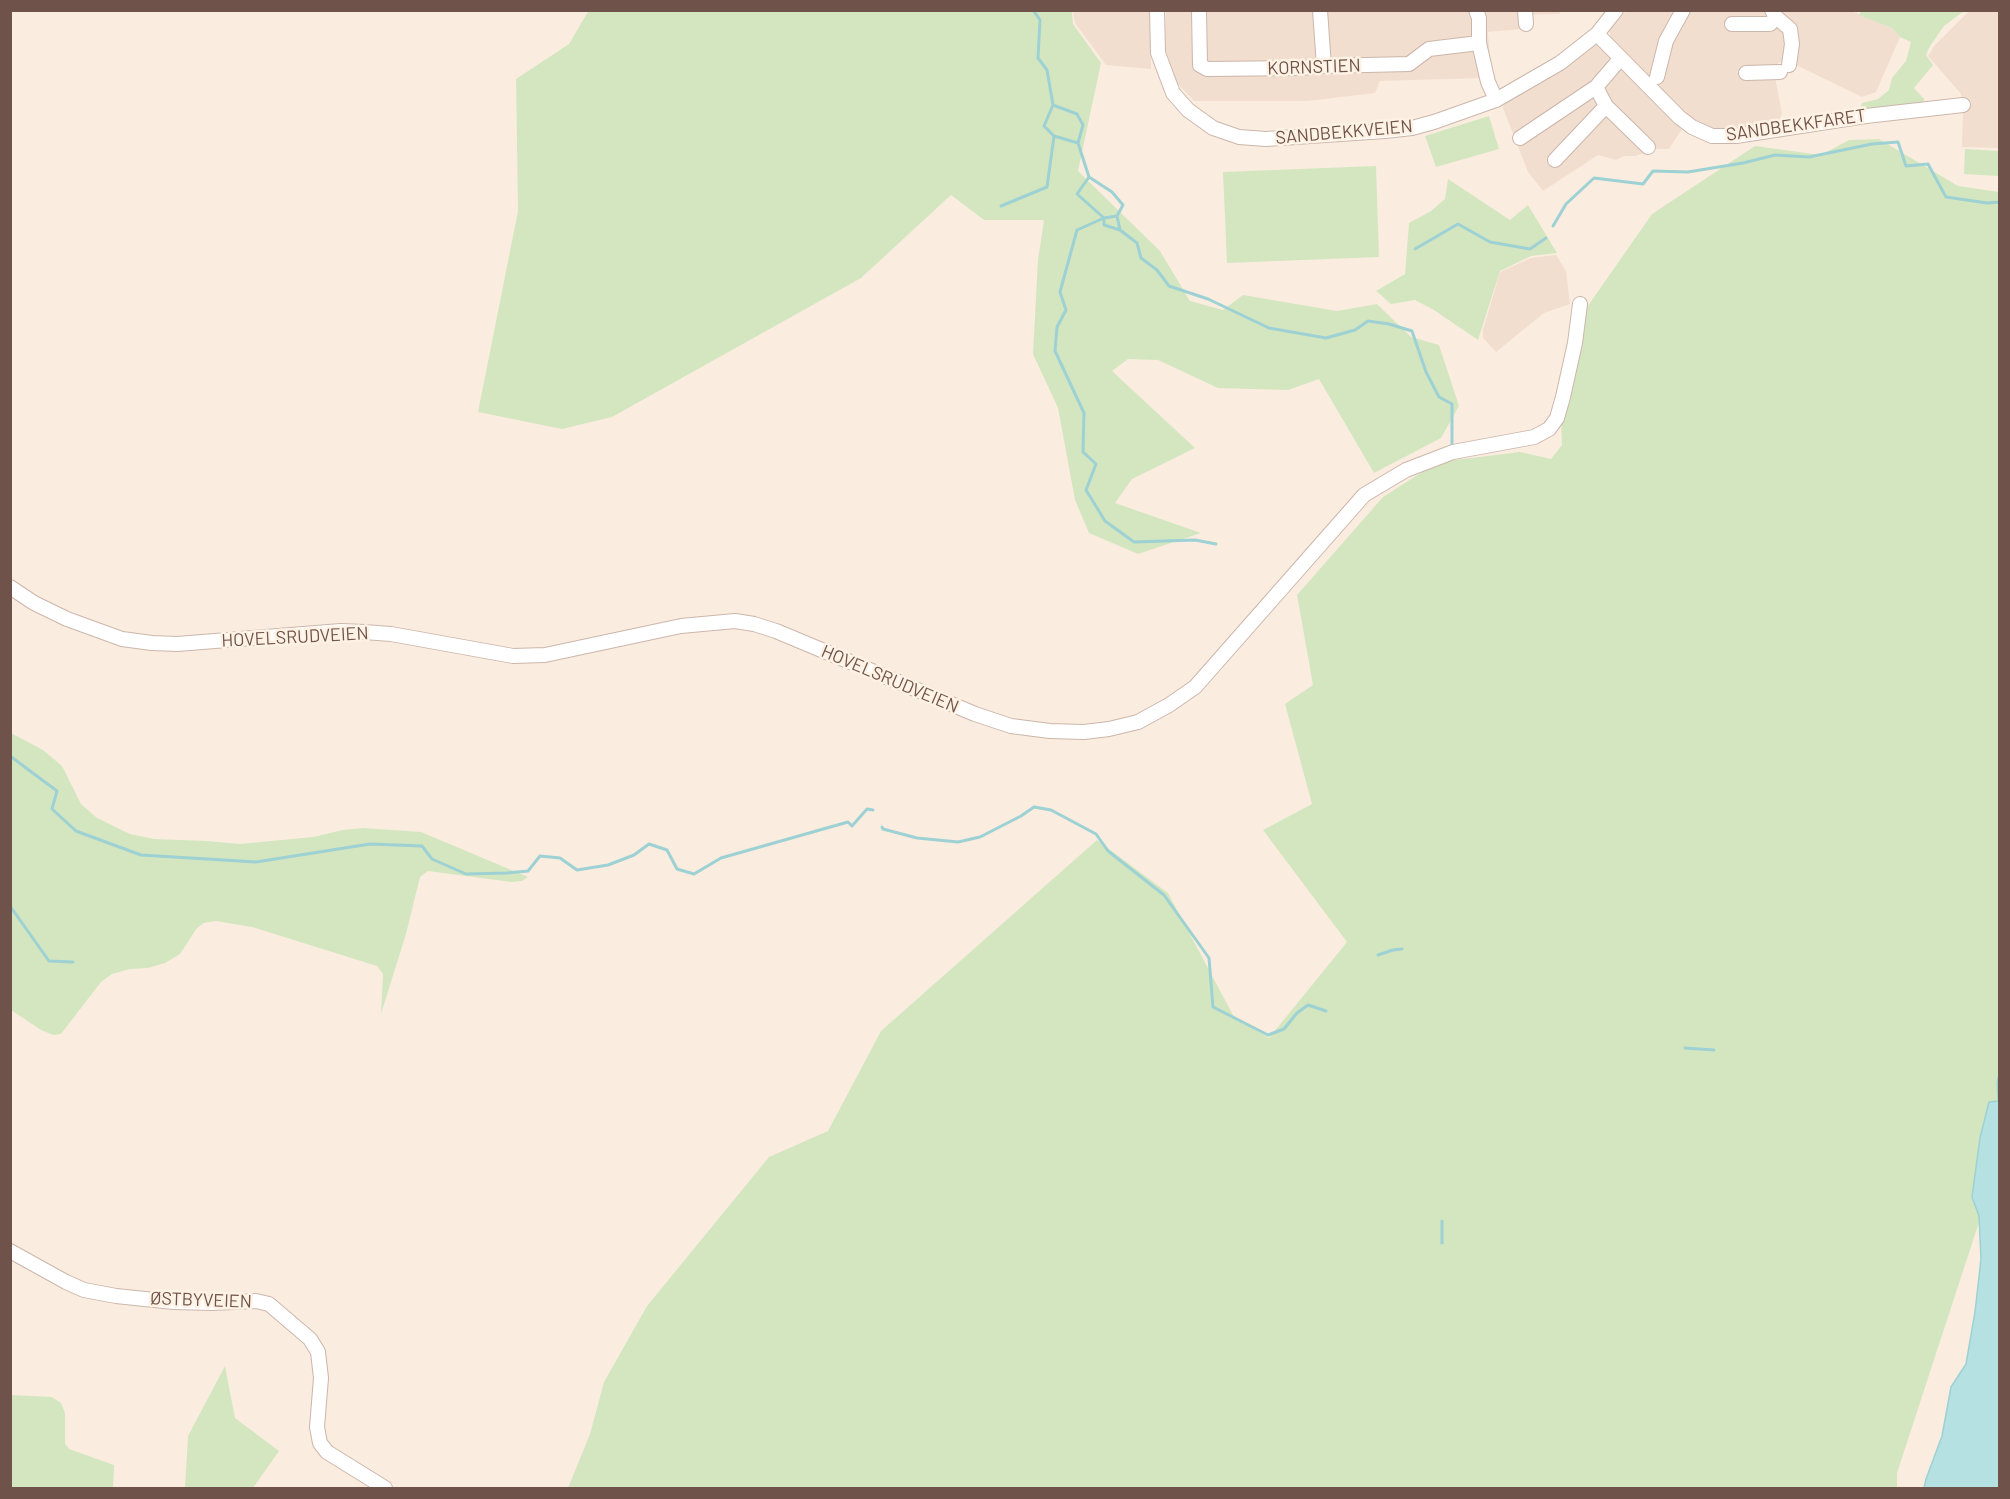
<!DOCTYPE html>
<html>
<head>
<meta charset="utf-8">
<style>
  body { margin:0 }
  #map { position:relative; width:2010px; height:1499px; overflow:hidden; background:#faede0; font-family:Barlow,sans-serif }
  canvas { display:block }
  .frame { position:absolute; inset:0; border:12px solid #6f5249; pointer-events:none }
</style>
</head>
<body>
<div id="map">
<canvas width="2010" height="1499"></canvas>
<div class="frame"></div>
</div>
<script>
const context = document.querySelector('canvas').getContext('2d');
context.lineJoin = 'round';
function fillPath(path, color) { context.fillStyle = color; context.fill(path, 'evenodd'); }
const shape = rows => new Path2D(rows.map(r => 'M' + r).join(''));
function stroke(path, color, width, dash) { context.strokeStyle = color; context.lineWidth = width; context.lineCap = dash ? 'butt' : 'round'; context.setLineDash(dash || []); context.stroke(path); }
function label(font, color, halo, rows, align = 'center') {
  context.font = font + ' Barlow,sans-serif'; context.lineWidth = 5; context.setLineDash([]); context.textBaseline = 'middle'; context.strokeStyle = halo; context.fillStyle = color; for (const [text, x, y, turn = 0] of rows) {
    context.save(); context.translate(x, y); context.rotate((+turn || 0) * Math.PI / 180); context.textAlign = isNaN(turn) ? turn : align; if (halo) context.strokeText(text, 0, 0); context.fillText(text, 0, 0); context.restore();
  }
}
const residential = shape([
  [1849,10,1892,28,1900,37,1876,92,1862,97,1796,65,1783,61,1773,66,1782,114,1778,123,1746,129,1713,129,1699,124,1679,110,1611,40,1609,30,1626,11],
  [1998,10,1999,148,1962,147,1963,109,1961,94,1928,56,1935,45,1969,11],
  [1073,11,1150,11,1151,69,1106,65,1075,23],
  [1166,11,1562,11,1559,14,1524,15,1522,29,1488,32,1491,76,1483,78,1380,81,1375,93,1308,101,1194,101,1176,82,1165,47],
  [1593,45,1600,45,1682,129,1669,149,1653,149,1636,156,1624,156,1616,160,1598,155,1543,191,1528,172,1503,108,1504,104,1563,69],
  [1556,255,1566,271,1570,304,1544,313,1496,352,1483,338,1483,330,1500,272,1531,258]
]);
const green = shape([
  [589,10,1072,11,1073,24,1101,63,1078,171,1160,251,1190,301,1223,310,1243,295,1337,311,1377,304,1411,337,1439,345,1459,406,1441,438,1374,473,1319,379,1288,390,1218,388,1158,360,1128,359,1112,371,1195,448,1132,479,1115,503,1201,533,1138,554,1089,533,1075,500,1058,408,1033,354,1038,260,1044,220,984,220,951,195,861,278,612,417,562,429,478,412,518,211,516,79,569,44],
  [1862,10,1964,11,1944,26,1930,46,1926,55,1933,65,1914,88,1924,99,1923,104,1864,112,1860,109,1862,103,1878,99,1889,90,1892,78,1906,61,1911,42,1900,37,1892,28,1859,15],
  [1489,116,1499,149,1436,167,1425,136],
  [1879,139,1958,186,1999,192,1999,1161,1897,1473,1897,1488,568,1488,590,1434,604,1382,647,1306,769,1157,828,1131,881,1031,1097,840,1168,893,1233,1015,1269,1038,1347,942,1263,830,1312,804,1285,704,1313,685,1297,595,1383,497,1438,462,1520,452,1551,459,1562,445,1561,420,1585,310,1652,214,1755,146,1821,155,1849,140],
  [1965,149,1999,151,1999,176,1964,174],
  [1376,166,1379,257,1227,263,1223,172],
  [1448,179,1510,220,1528,205,1557,253,1531,256,1500,271,1478,340,1434,310,1415,300,1391,304,1376,291,1405,274,1409,223,1431,211,1445,199],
  [11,733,43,750,62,766,81,804,97,818,130,834,154,839,207,841,240,844,313,837,343,830,363,828,421,832,528,877,522,881,511,882,428,871,420,877,406,934,381,1014,383,974,377,966,252,927,216,921,204,923,197,928,180,954,165,963,148,968,130,969,112,974,101,982,61,1034,53,1035,41,1030,11,1010],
  [225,1366,235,1418,279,1451,253,1488,185,1488,188,1436],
  [11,1395,52,1397,61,1403,65,1413,65,1443,69,1449,114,1465,113,1488,11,1488]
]);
const water = shape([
  [1999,1101,1999,1488,1924,1488,1926,1479,1942,1436,1951,1387,1966,1364,1975,1312,1981,1259,1979,1216,1972,1197,1980,1138,1989,1102,1999,1101]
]);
const stream = shape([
  [1033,10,1040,20,1038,58,1047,70,1053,105,1044,126,1054,136,1078,143,1089,177,1077,194,1104,218,1104,225,1120,230,1137,243,1141,258,1157,270,1169,286,1208,299,1269,328,1326,338,1355,330,1368,321,1389,324,1412,331,1426,372,1439,397,1452,404,1452,445],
  [1053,105,1077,114,1083,125,1078,143],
  [1089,177,1112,192,1123,205,1117,216,1120,230],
  [1001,206,1047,187,1054,136],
  [1117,216,1104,218,1077,230,1060,292,1066,310,1057,327,1055,351,1084,413,1083,452,1096,464,1086,490,1105,521,1134,542,1195,540,1216,544],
  [1553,226,1566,204,1594,178,1643,184,1653,171,1688,172,1743,163,1775,155,1809,157,1872,144,1898,142,1906,166,1928,164,1946,197,1987,203,2000,202],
  [1415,249,1458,224,1490,242,1530,249,1546,238],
  [10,756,57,791,52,809,76,831,141,855,256,862,370,844,422,846,432,859,466,874,507,873,528,871,540,856,560,858,577,870,608,865,634,855,649,844,667,850,677,869,694,874,721,858,848,822,852,826,867,809,873,810],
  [882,827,883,829,917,838,958,842,980,837,1021,816,1034,807,1051,810,1096,834,1108,851,1164,895,1209,958,1213,1007,1268,1035,1284,1029,1297,1013,1308,1005,1326,1011],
  [10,906,49,961,73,962],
  [1378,955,1393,950,1402,949],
  [1685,1048,1714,1050],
  [1999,1101,1998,1082,2000,1073],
  [1442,1243,1442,1221]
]);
const minor = shape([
  [1157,10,1158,53,1173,93,1188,110,1213,128,1239,137,1266,139,1385,131,1412,128,1434,122,1496,100,1560,63,1597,34,1616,10],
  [1199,10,1200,65,1207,69,1300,68,1324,66,1409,64,1429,49,1479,43],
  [1320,10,1324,66],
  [1476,10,1479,18,1479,43,1488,82,1496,100],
  [1525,10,1526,24],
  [1772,10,1776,17,1790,29,1792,44,1789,65],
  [1732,24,1770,24,1776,17],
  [1597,34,1679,117,1692,127,1712,136,1736,136,1866,116,1963,105],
  [1621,58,1596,87,1606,106,1648,147],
  [1746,73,1780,72],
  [1657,77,1666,41,1683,10],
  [1520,138,1596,87],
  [1555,160,1606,106],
  [10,587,34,603,67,619,122,639,152,643,177,644,341,631,364,632,391,634,513,656,545,655,681,626,735,621,754,624,776,631,975,714,1011,726,1050,731,1084,732,1109,729,1138,722,1169,705,1195,687,1364,495,1406,470,1453,452,1534,437,1549,429,1557,418,1563,397,1575,343,1580,304],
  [10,1251,66,1282,84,1290,116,1296,174,1302,212,1303,256,1301,269,1304,310,1339,318,1352,321,1378,317,1427,320,1443,327,1452,385,1488]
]);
const streetNames = [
  ["KORNSTIEN",1314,67,-2],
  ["SANDBEKKFARET",1796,125,-8],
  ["SANDBEKKVEIEN",1344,132,-5],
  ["HOVELSRUDVEIEN",295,637,-3],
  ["HOVELSRUDVEIEN",890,679,23],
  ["ØSTBYVEIEN",201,1300,2]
];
fillPath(residential, '#f1decf');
fillPath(green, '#d4e6c0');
fillPath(water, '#b6e1e2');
stroke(water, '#9dd1d3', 1.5);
stroke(stream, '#9dd1d3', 3);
stroke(minor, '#ccb6ab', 16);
stroke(minor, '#fff', 14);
label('18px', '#6f5249', '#fef2e5', streetNames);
</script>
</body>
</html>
